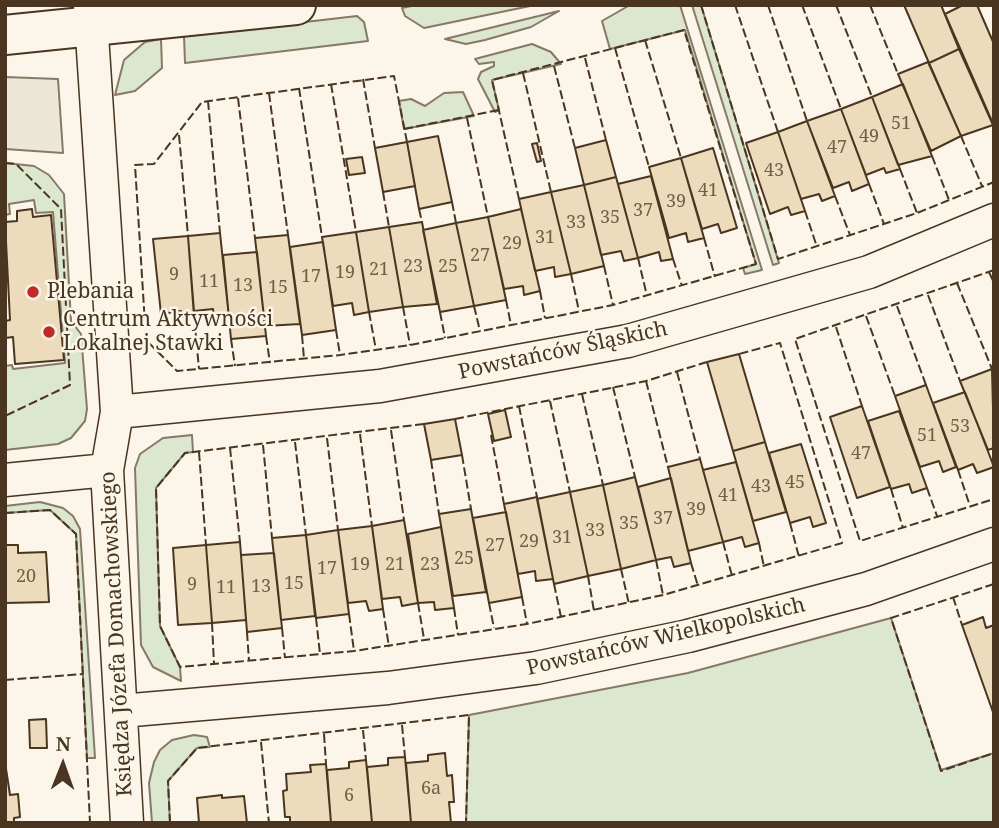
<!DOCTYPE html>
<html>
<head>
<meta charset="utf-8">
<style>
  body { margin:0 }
  #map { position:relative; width:999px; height:828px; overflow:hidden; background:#fbf6e9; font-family:"Noto Serif",serif }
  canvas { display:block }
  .frame { position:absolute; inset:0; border:7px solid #4a3520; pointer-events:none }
  .north { position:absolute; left:28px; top:730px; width:70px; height:70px; -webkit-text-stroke:5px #fbf6e9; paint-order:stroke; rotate:1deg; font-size:19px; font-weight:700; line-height:28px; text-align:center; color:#4a3520 }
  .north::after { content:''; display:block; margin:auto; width:24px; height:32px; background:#4a3520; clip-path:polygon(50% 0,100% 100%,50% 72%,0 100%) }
</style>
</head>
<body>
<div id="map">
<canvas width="999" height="828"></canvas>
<div class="frame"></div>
<div class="north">N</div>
</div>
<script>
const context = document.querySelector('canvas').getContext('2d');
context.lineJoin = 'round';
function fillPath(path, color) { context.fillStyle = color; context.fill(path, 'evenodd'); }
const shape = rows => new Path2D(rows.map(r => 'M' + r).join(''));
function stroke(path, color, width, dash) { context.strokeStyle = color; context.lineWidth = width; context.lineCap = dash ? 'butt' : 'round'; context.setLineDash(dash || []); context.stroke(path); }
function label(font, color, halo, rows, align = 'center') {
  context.font = font + ' "Noto Serif",serif'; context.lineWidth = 5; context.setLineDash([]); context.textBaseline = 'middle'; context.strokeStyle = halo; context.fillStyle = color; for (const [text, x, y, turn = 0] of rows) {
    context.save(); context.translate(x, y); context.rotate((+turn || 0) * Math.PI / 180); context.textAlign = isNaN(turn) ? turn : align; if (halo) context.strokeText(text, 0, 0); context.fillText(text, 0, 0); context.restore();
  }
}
const green = shape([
  [416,5,535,5,424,28,405,16,402,8,416,5],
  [630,5,680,5,762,270,745,274,743,268,756,264,685,30,610,49,602,21,630,5],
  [692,5,701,5,779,263,773,265,692,5],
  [559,11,531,27,485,40,466,44,445,39,559,11],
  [357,16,364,22,368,41,185,63,184,36,357,16],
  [161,39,162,68,135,91,115,95,124,60,145,42,161,39],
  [532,44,551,52,561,64,492,80,499,110,495,112,478,79,481,72,494,66,494,62,479,64,475,59,532,44],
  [463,92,474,116,404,129,399,101,411,99,425,106,444,93,463,92],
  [5,163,34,166,49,175,64,194,71,321,81,334,87,409,85,421,71,438,58,444,5,450,5,366,12,365,13,369,65,363,53,212,36,213,34,200,9,204,10,214,5,215,5,163],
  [192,435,193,452,185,453,156,488,160,626,180,667,181,681,153,667,141,645,135,468,140,454,163,438,192,435],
  [40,502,63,508,73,516,80,529,95,758,87,758,76,534,50,510,5,513,5,506,40,502],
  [891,618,941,770,994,753,994,823,466,823,469,715,688,673,891,618],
  [194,735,207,737,210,747,197,748,168,781,170,823,152,823,149,783,154,762,160,750,172,740,194,735]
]);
const parking = shape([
  [5,77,58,79,63,153,5,149,5,77]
]);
const building = shape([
  [904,5,941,5,959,49,929,63,904,5],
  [963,5,977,5,994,44,994,126,945,14,963,5],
  [959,49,993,125,961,136,929,63,959,49],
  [928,62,961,136,931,151,898,74,928,62],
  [903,84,932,156,898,165,872,97,903,84],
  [872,97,900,169,886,173,884,168,866,175,841,109,872,97],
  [841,109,869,184,852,191,849,182,833,188,807,121,841,109],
  [807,121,835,196,822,201,819,194,801,199,778,132,807,121],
  [778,132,805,211,791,215,788,207,770,214,746,143,778,132],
  [438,136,452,202,419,209,407,142,438,136],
  [606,140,616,177,584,185,575,148,606,140],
  [407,142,415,186,383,192,375,148,407,142],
  [537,143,541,161,537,162,532,144,537,143],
  [713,148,737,228,721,233,718,224,702,229,681,158,713,148],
  [362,157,365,173,349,175,346,159,362,157],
  [681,158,704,238,688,242,686,233,669,238,649,167,681,158],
  [651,176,673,259,661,261,659,252,638,258,618,184,651,176],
  [616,177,638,258,624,261,621,251,601,255,584,185,616,177],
  [584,185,604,266,571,274,551,192,584,185],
  [551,192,571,274,555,277,554,267,535,271,519,199,551,192],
  [32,209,33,217,51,215,64,360,15,364,13,337,5,338,5,321,10,320,5,222,17,221,17,211,32,209],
  [521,209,540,291,524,295,523,286,504,289,488,217,521,209],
  [488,217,506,300,474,306,456,223,488,217],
  [422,222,437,304,403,307,389,227,422,222],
  [456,223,474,306,440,312,423,230,456,223],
  [389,227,403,307,369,312,356,232,389,227],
  [356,232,369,312,354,315,352,303,333,306,322,237,356,232],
  [220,233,229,318,214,319,213,309,194,311,188,236,220,233],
  [288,235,300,324,265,326,255,238,288,235],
  [188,236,194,316,182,317,181,311,161,314,153,239,188,236],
  [323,242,336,330,302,335,290,247,323,242],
  [257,252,266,336,231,339,223,255,257,252],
  [739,354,765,442,733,451,707,362,739,354],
  [992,369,994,448,988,450,960,381,992,369],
  [926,385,956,467,943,472,939,461,920,467,895,396,926,385],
  [965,392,994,467,977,473,973,464,958,470,933,403,965,392],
  [862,406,890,487,857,498,830,417,862,406],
  [505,410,511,437,494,441,488,414,505,410],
  [899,411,927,488,912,493,909,484,891,489,868,421,899,411],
  [455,419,462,455,431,460,424,424,455,419],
  [765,442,786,512,753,521,733,451,765,442],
  [801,444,826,523,813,527,810,517,790,523,769,453,801,444],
  [700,459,723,542,688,551,668,467,700,459],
  [736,462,759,543,745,547,742,537,723,542,703,470,736,462],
  [635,477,656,560,621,569,603,485,635,477],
  [671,478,691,563,674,567,671,557,656,560,638,487,671,478],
  [603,485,621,569,588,576,570,492,603,485],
  [570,492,588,576,554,584,537,499,570,492],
  [537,497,553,579,536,581,535,571,518,574,504,504,537,497],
  [471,509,486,592,453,596,439,514,471,509],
  [506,512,522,597,489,603,473,518,506,512],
  [404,520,418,603,402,606,400,597,382,599,372,526,404,520],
  [372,526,383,609,369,611,366,601,348,603,338,530,372,526],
  [441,527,454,608,435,610,434,602,418,603,408,534,441,527],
  [338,530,349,614,316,618,306,535,338,530],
  [306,535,315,616,281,620,272,538,306,535],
  [240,542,246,620,212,623,206,545,240,542],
  [5,545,18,545,18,553,46,552,49,602,5,603,5,545],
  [206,545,212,623,178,625,173,548,206,545],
  [274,553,282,628,247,632,241,555,274,553],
  [983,617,986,628,994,625,994,715,962,625,983,617],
  [46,719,47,748,30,748,29,720,46,719],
  [445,753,447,776,452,775,454,802,449,802,451,823,411,823,406,763,428,761,428,755,445,753],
  [405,757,411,823,372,823,367,767,388,765,388,758,405,757],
  [366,760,372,823,331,823,327,770,349,768,349,762,366,760],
  [5,762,10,795,18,794,20,817,14,818,14,823,5,823,5,762],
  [326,764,331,823,290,823,290,817,285,817,283,791,287,790,286,774,311,772,310,765,326,764],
  [222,795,222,798,244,796,247,823,199,823,197,798,222,795]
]);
const minor = shape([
  [90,5,117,412,107,470,127,823],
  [117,412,380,386,628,341,869,272,994,220],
  [5,480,107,470],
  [121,711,388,688,536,668,688,636,866,589,994,544]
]);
const tertiary = shape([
  [5,35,296,5]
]);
const fence = shape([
  [701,5,778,259,917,213,994,182],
  [735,5,778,132],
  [768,5,807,121],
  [802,5,841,109],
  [836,5,872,97],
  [870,5,898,74],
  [645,40,681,158],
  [615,48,649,167],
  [585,58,606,140],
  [554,66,575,148],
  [523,73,551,192],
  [363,79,375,148],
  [331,84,356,232],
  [299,88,322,237],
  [269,93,288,235],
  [238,98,255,238],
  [208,101,220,233],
  [467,118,488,217],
  [404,129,499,110],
  [179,135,188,236],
  [961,136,982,186],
  [407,142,394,76,202,102,154,164,135,165,146,340,177,371,340,355,410,345,613,305,756,264,684,30,492,80,519,199],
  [932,156,949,200],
  [5,163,16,164,61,209,70,385,5,416],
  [900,169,917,213],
  [869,184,884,224],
  [383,192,389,227],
  [835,196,850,235],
  [452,202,456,223],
  [419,209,422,222],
  [805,211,817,247],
  [704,238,715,277],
  [638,258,647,296],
  [673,259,682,286],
  [604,266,613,305],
  [994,270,795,339,860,541,994,499],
  [989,272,994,283],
  [571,274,579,311],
  [957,283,992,369],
  [540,291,545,318],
  [928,295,960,381],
  [506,300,511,325],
  [474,306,480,331],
  [897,306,926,385],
  [403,307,410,345],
  [369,312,376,350],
  [440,312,445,338],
  [194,316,199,369],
  [866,316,895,396],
  [836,327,862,406],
  [336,330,340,355],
  [302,335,304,359],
  [266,336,270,363],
  [231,339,235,366],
  [677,372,700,459],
  [646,381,668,467],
  [613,387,635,477],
  [582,394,603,485],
  [550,401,570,492],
  [519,406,537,497],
  [455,419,646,381,707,362],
  [424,424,185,453,156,488,160,626,180,667,354,651,527,624,663,595,842,543,780,343,739,354],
  [391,430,404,520],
  [360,434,372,526],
  [491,435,504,504],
  [327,438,338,530],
  [295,442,306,535],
  [263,445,272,538],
  [230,448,240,542],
  [199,452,206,545],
  [462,455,471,509],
  [431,460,439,514],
  [958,470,970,506],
  [927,488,937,516],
  [891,489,903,528],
  [5,513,50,510,76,534,90,823],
  [790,523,799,557],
  [723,542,732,576],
  [759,543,764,567],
  [656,560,663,595],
  [691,563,698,586],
  [621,569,629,604],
  [588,576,594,611],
  [554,584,561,617],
  [994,584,891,618,941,771,994,753],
  [522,597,527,624],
  [953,597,962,625],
  [418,603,424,639],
  [489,603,494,628],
  [454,608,458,635],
  [383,609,389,647],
  [349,614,354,651],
  [316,618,320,654],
  [212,623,214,664],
  [282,628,285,658],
  [247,632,249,661],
  [5,680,83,674],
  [402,725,405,757],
  [363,730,366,760],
  [324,734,326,764],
  [261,742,269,823],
  [170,823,168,781,197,748,469,715,466,823]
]);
const markers = [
  [33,292,7,"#c62828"],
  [49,332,7,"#c62828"]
];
const numberNames = [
  ["51",901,124],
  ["49",869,137],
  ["47",837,148],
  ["43",774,171],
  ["41",708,191],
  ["39",676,202],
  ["37",643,211],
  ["35",610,218],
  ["33",576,223],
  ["31",545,238],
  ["29",512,244],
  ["27",480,256],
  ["23",413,267],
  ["25",448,267],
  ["21",379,270],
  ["19",345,273],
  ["9",174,275],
  ["17",311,277],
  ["11",209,282],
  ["13",243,286],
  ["15",278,288],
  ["53",960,427],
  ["51",927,436],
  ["47",861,454],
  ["45",795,483],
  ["43",761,487],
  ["41",728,496],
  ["39",696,510],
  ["37",663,519],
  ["35",629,524],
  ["33",595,531],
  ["31",562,538],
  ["29",529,542],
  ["27",495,546],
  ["25",464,559],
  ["19",360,565],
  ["21",395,565],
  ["23",430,565],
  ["17",327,569],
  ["20",26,577],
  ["15",294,584],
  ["9",192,585],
  ["13",261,587],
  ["11",226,588],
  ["6a",431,789],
  ["6",349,796]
];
const poiNames = [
  ["Plebania",47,292],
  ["Centrum Aktywności",63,320],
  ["Lokalnej Stawki",63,344]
];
const streetNames = [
  ["Powstańców Śląskich",563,351,-12],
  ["Księdza Józefa Domachowskiego",117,634,-93],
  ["Powstańców Wielkopolskich",666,637,-13]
];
fillPath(green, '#dce7d0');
stroke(green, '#887966', 2);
fillPath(parking, '#ede7d9');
stroke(parking, '#887966', 2);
fillPath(building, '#ecdcbc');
stroke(building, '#4a3520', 2);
stroke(minor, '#4a3520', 35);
stroke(tertiary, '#4a3520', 42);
stroke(minor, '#fbf6e9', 32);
stroke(tertiary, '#fbf6e9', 38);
stroke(fence, '#4a3520', 2, [9, 3.5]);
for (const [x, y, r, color] of markers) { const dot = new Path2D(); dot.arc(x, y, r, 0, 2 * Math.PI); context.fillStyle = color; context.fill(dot); stroke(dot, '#fbf6e9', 2.5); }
label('18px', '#725f47', null, numberNames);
label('21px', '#4a3520', '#fbf6e9', poiNames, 'left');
label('21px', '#4a3520', '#fbf6e9', streetNames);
</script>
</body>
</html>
